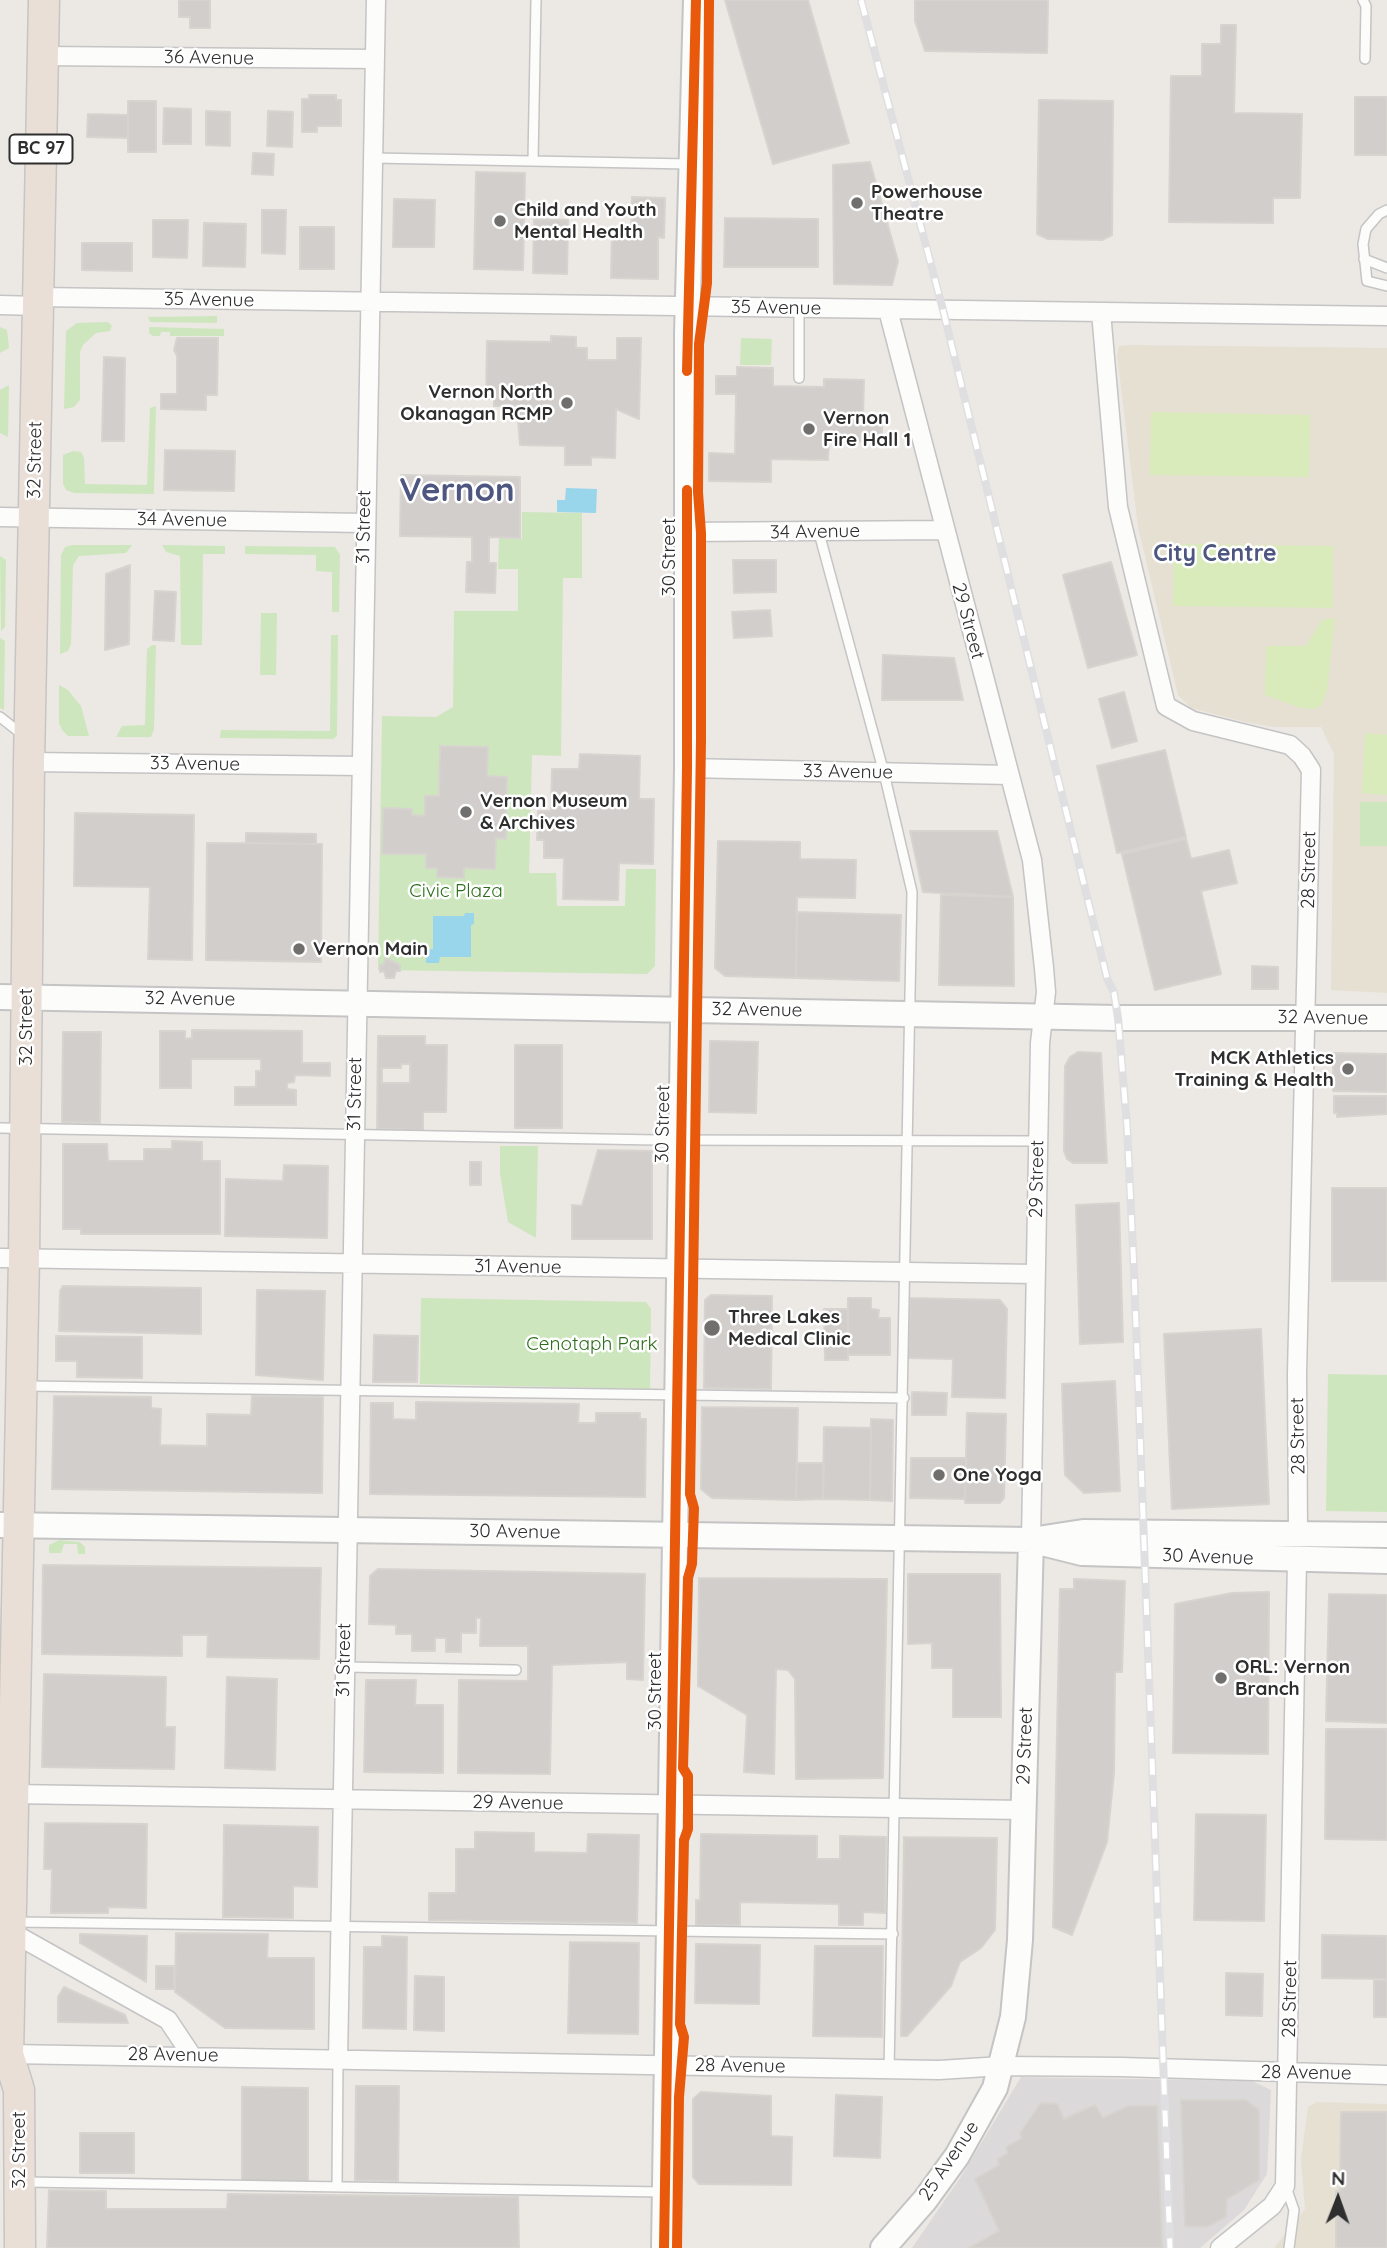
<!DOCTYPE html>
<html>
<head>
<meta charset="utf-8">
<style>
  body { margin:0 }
  #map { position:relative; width:1387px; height:2248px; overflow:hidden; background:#ece8e4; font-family:Quicksand,sans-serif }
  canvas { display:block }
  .north { position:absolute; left:1303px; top:2164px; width:70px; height:70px; -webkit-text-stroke:5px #fff; paint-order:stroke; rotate:1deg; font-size:19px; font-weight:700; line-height:28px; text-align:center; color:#2e2e2e }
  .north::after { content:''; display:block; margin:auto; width:24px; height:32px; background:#2e2e2e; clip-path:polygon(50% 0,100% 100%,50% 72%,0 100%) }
</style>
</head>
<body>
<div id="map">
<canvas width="1387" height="2248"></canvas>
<div class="north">N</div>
</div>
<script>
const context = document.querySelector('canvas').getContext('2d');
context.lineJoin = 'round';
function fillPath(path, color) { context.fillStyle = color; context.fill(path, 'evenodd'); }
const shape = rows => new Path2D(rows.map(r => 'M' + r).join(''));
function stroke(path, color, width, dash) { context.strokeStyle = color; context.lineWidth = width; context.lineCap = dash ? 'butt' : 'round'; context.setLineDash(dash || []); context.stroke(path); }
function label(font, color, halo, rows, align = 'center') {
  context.font = font + ' Quicksand,sans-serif'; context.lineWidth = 5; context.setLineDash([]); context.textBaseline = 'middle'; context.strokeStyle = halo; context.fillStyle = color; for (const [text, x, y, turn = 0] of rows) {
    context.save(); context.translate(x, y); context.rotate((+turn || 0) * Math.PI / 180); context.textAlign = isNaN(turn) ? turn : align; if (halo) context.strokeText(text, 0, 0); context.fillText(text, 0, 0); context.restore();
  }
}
const industrial = shape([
  [1021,2077,1252,2081,1271,2090,1267,2174,1244,2210,1200,2248,912,2248,962,2175]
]);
const education = shape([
  [1131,345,1387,348,1387,993,1331,990,1334,754,1321,727,1274,727,1245,722,1191,708,1178,695,1138,527,1117,355,1119,346],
  [1317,2102,1387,2104,1387,2248,1274,2248,1305,2209,1301,2159,1308,2107]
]);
const green = shape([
  [217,316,217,323,150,322,148,317],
  [108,322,112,326,110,331,96,333,83,345,80,352,80,400,74,407,64,409,66,331,77,323],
  [0,327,7,330,9,348,0,353],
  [149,327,224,329,224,336,170,336,170,332,161,332,160,336,153,336,149,333],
  [741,338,772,339,771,365,740,365],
  [9,385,8,437,0,433,0,390],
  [156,406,154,494,74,493,66,490,63,484,63,455,73,451,81,452,84,458,85,484,147,485,150,408],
  [522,512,582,513,582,578,563,578,561,756,532,755,529,873,556,873,557,906,625,906,626,869,656,869,655,966,647,974,378,970,382,716,436,717,453,707,454,611,518,611,518,569,498,569,499,538,522,539],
  [72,545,132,545,126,553,79,556,73,565,71,644,68,651,60,654,61,555,65,547],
  [162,545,225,546,225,554,203,554,202,645,181,645,180,556,166,552],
  [245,546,335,547,340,555,339,612,332,612,332,572,316,571,316,555,245,554],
  [0,556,6,560,5,627,1,631],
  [261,613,277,613,276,675,260,675],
  [331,635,338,635,337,736,333,739,220,738,221,730,330,731],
  [0,638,5,641,4,710,0,708],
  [152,645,156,645,154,729,151,737,116,737,122,726,145,725,147,649],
  [59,685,68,690,81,706,89,736,68,736,62,730,59,723],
  [1360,802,1387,802,1387,846,1360,846],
  [500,1146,538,1146,536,1238,508,1222,500,1174],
  [421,1298,646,1302,651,1309,650,1389,420,1384],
  [1328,1374,1387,1375,1387,1512,1326,1511],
  [59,1540,80,1542,85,1547,85,1554,78,1554,77,1544,64,1544,61,1553,49,1553,49,1545]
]);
const pitch = shape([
  [1151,412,1310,415,1309,477,1150,475],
  [1174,544,1333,546,1333,608,1173,606],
  [1335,618,1327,691,1322,705,1314,709,1301,708,1265,695,1266,646,1306,646,1322,620],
  [1365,733,1387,735,1387,795,1362,793]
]);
const water = shape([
  [566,488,597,489,596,513,557,512,557,500,565,500],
  [465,913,474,913,474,924,471,925,471,957,440,957,439,963,426,963,426,950,433,949,433,916,464,916]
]);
const building = shape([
  [179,0,210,0,210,28,190,28,190,17,179,17,179,0],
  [725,0,808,0,849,143,773,164,725,0],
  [915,0,1048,0,1047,53,925,51,915,21,915,0],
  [1221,25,1236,25,1234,113,1302,114,1300,198,1273,198,1273,223,1169,222,1171,76,1202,76,1202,44,1221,44,1221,25],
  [309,95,336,95,336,100,341,100,341,126,317,126,317,132,302,132,302,99,309,99,309,95],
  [1355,97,1387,97,1387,155,1355,155,1355,97],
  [1039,100,1113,101,1112,235,1102,240,1048,239,1037,234,1039,100],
  [128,101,156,101,156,152,128,152,128,101],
  [164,108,191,109,191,144,163,144,164,108],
  [206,111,230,112,230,146,206,145,206,111],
  [268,111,293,112,292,147,267,146,268,111],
  [88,114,128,115,128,138,87,137,88,114],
  [253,153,274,154,273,175,252,174,253,153],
  [870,162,898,261,892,285,834,284,833,165,870,162],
  [476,172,525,173,523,270,474,269,476,172],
  [632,197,665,198,664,238,658,237,658,279,611,278,612,232,631,233,632,197],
  [394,199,435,200,434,247,393,247,394,199],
  [262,210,286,210,285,254,262,253,262,210],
  [725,218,818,219,818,267,724,267,725,218],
  [534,219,568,220,567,274,533,273,534,219],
  [153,220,188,220,187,258,153,257,153,220],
  [204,223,246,224,245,267,203,266,204,223],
  [300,227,334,227,334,269,300,269,300,227],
  [82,243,132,243,132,271,82,270,82,243],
  [551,336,576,337,576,348,587,348,587,360,617,360,617,338,641,338,639,419,616,409,615,458,591,457,591,465,565,465,565,446,520,445,517,406,494,406,494,399,486,399,487,341,551,342,551,336],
  [177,338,218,338,217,395,206,395,206,410,161,409,161,394,177,394,177,356,174,350,177,338],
  [104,357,125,358,124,441,102,441,104,357],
  [737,367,773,368,773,386,824,387,824,379,864,380,863,417,882,417,882,442,829,441,828,460,771,459,771,482,709,481,709,453,735,454,736,394,716,394,716,376,737,376,737,367],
  [165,450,235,451,234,491,164,490,165,450],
  [401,475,520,477,520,538,489,537,489,563,496,563,495,593,466,592,467,562,472,562,472,537,400,536,401,475],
  [733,560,776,560,776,592,734,593,733,560],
  [1111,562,1137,655,1088,668,1063,575,1111,562],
  [130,565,129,644,105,650,106,574,130,565],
  [155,591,176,592,174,641,153,640,155,591],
  [770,610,772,636,734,638,732,612,770,610],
  [883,655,954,658,963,700,882,700,883,655],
  [1124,692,1137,741,1112,748,1099,699,1124,692],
  [440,746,488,747,487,776,507,777,506,839,496,838,495,869,464,868,464,878,437,877,437,868,426,868,426,854,382,854,383,808,412,809,412,815,425,816,425,796,439,796,440,746],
  [1165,750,1186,837,1117,853,1097,766,1165,750],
  [580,754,640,756,639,799,654,799,653,864,619,863,618,900,563,899,564,858,544,858,544,840,537,840,538,811,551,811,552,769,579,769,580,754],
  [75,813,194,815,192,960,148,959,150,887,74,886,75,813],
  [910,831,997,831,1013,897,923,892,910,831],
  [246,833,316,834,316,844,246,843,246,833],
  [1186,839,1191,859,1229,850,1237,883,1201,891,1221,974,1155,990,1122,854,1186,839],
  [718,841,800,842,800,859,856,860,855,898,797,897,796,978,725,976,715,968,718,841],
  [207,843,322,844,321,962,206,960,207,843],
  [941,895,1013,897,1014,986,939,985,941,895],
  [797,912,901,915,899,981,796,978,797,912],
  [386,958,400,965,400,971,396,971,394,978,386,978,384,971,380,972,380,965,383,965,386,958],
  [1252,966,1278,967,1278,989,1252,989,1252,966],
  [192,1030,302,1031,302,1063,330,1063,330,1076,295,1075,294,1082,287,1083,287,1089,296,1090,296,1105,235,1105,235,1087,256,1087,256,1071,261,1071,261,1059,191,1059,191,1088,160,1088,160,1031,185,1031,185,1039,192,1038,192,1030],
  [63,1032,101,1032,100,1123,62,1122,63,1032],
  [378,1036,425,1036,425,1045,447,1045,446,1112,423,1112,423,1130,377,1129,378,1036],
  [401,1064,410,1064,410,1083,382,1083,382,1068,401,1068,401,1064],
  [710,1041,758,1042,756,1113,709,1112,710,1041],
  [515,1045,562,1045,562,1128,515,1128,515,1045],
  [1078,1052,1101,1053,1107,1163,1073,1163,1067,1159,1064,1151,1065,1066,1070,1057,1078,1052],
  [1333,1053,1387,1054,1387,1092,1333,1091,1333,1053],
  [1334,1096,1387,1096,1387,1114,1337,1117,1337,1113,1334,1113,1334,1096],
  [172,1141,202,1142,202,1161,220,1161,220,1234,81,1234,81,1229,63,1229,63,1144,107,1144,108,1161,144,1161,144,1149,172,1149,172,1141],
  [598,1150,652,1151,652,1239,572,1239,572,1205,582,1206,598,1150],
  [470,1162,481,1162,481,1185,470,1185,470,1162],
  [284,1165,328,1166,327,1238,225,1236,226,1179,283,1181,284,1165],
  [1332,1188,1387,1188,1387,1281,1332,1281,1332,1188],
  [1119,1203,1123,1342,1080,1344,1076,1205,1119,1203],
  [63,1286,201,1288,201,1334,59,1331,60,1291,63,1286],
  [257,1290,325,1291,323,1380,256,1375,257,1290],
  [711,1295,772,1296,771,1389,704,1388,705,1300,711,1295],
  [848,1298,871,1298,871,1309,879,1310,878,1318,890,1318,890,1355,848,1355,848,1298],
  [910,1298,1000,1300,1007,1309,1005,1398,952,1397,953,1359,908,1358,910,1298],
  [824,1309,848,1309,848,1360,825,1360,824,1309],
  [1261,1329,1269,1504,1172,1509,1164,1334,1261,1329],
  [374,1335,418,1336,417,1382,373,1382,374,1335],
  [56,1336,142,1337,142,1378,77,1377,77,1361,56,1361,56,1336],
  [1115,1381,1120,1491,1084,1493,1065,1475,1062,1384,1115,1381],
  [912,1392,947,1393,946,1415,912,1415,912,1392],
  [54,1396,151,1397,151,1408,161,1409,160,1445,207,1446,207,1414,251,1415,252,1396,323,1397,322,1493,52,1489,54,1396],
  [416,1402,579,1404,578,1423,596,1423,596,1413,640,1413,640,1419,646,1419,645,1497,370,1494,371,1403,393,1403,393,1419,416,1420,416,1402],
  [702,1407,798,1408,796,1500,712,1498,701,1489,702,1407],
  [967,1413,1006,1414,1004,1498,1000,1503,965,1503,967,1413],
  [871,1419,893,1420,892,1501,870,1500,871,1419],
  [824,1427,871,1428,870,1500,823,1499,824,1427],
  [911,1458,966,1458,965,1499,910,1498,911,1458],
  [797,1463,824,1463,823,1499,796,1500,797,1463],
  [43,1565,321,1568,319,1659,207,1657,208,1635,182,1635,182,1656,42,1654,43,1565],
  [378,1569,645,1574,643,1680,627,1679,627,1662,552,1665,550,1774,458,1773,459,1680,528,1681,528,1646,480,1646,481,1618,476,1618,476,1633,461,1633,461,1652,446,1652,446,1638,435,1638,435,1651,412,1651,412,1634,396,1634,396,1625,369,1624,370,1576,378,1569],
  [908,1574,1000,1574,1001,1717,953,1717,953,1668,932,1668,932,1643,908,1644,908,1574],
  [699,1578,887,1579,883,1778,796,1779,795,1679,788,1670,776,1669,774,1774,744,1772,747,1715,698,1686,699,1578],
  [1074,1579,1125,1581,1122,1672,1115,1672,1114,1773,1107,1842,1072,1935,1053,1927,1060,1589,1074,1589,1074,1579],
  [1269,1592,1268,1754,1173,1753,1175,1604,1232,1593,1269,1592],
  [1329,1594,1387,1595,1387,1723,1326,1721,1329,1594],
  [44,1674,166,1677,165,1727,175,1727,174,1769,42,1767,44,1674],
  [227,1677,277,1679,275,1770,225,1768,227,1677],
  [366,1680,416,1680,415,1705,443,1705,443,1773,364,1772,366,1680],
  [1326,1729,1387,1729,1387,1840,1325,1839,1326,1729],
  [1196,1814,1266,1815,1264,1921,1194,1920,1196,1814],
  [45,1823,147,1824,146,1908,108,1907,108,1913,51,1913,52,1869,44,1869,45,1823],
  [224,1825,318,1827,317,1887,293,1886,293,1918,223,1917,224,1825],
  [475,1832,534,1833,534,1852,587,1853,588,1834,639,1835,637,1923,429,1920,429,1893,456,1893,456,1849,475,1849,475,1832],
  [701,1834,817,1836,817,1859,840,1859,840,1836,886,1837,885,1913,863,1912,863,1925,839,1925,839,1904,740,1902,740,1925,696,1925,696,1900,700,1900,701,1834],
  [904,1837,997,1838,995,1930,981,1948,960,1962,951,1986,907,2036,901,2036,904,1837],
  [176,1933,268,1934,267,1958,314,1958,314,2029,225,2028,175,1992,176,1933],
  [80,1934,147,1936,146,1982,80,1943,80,1934],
  [1322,1935,1387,1936,1387,1979,1322,1978,1322,1935],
  [382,1936,407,1937,406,2029,363,2028,364,1947,382,1947,382,1936],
  [570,1942,639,1943,638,2034,568,2033,570,1942],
  [696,1944,760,1945,759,2004,695,2003,696,1944],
  [815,1946,883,1946,882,2037,813,2036,815,1946],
  [156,1966,174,1966,174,1989,156,1989,156,1966],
  [1226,1973,1263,1974,1262,2016,1226,2015,1226,1973],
  [415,1976,444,1977,444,2031,414,2030,415,1976],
  [1374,1980,1387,1980,1387,2017,1374,2017,1374,1980],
  [64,1987,125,2015,128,2023,58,2022,58,1997,64,1987],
  [356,2086,399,2086,398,2181,355,2180,356,2086],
  [242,2087,308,2088,308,2182,242,2182,242,2087],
  [701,2092,771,2096,771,2136,792,2137,791,2185,699,2184,693,2177,693,2099,701,2092],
  [836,2095,882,2097,880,2158,834,2156,836,2095],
  [1181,2100,1246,2100,1259,2110,1259,2180,1227,2199,1226,2217,1207,2227,1185,2226,1181,2100],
  [1041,2103,1057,2104,1064,2119,1095,2105,1103,2118,1128,2106,1157,2106,1162,2248,969,2248,999,2231,975,2179,999,2165,998,2159,1008,2153,1006,2147,1022,2138,1020,2133,1041,2103],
  [1341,2112,1387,2112,1387,2248,1336,2248,1336,2191,1340,2191,1341,2112],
  [80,2133,134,2133,134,2173,80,2173,80,2133],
  [49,2190,106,2191,106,2209,227,2209,228,2194,518,2197,519,2248,47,2248,49,2190]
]);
const lane = shape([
  [1363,0,1366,6,1365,59],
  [373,158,689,164],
  [533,161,536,0],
  [1387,210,1379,214,1366,229,1363,244,1367,281,1387,286],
  [1364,259,1387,268],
  [799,378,799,308],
  [819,533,884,773,912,892,889,2069],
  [0,717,23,735],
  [0,1128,656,1140,1038,1141],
  [27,1386,904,1398],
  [344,1667,516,1670],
  [17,1922,893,1934],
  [26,2182,663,2192],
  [337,2187,338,2060],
  [1286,2187,1294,2210,1289,2248]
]);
const street = shape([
  [43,56,375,59],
  [38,297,1387,316],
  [0,305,38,306],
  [888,310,1032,860,1044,968,1046,992,1040,1043,1031,1540],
  [1101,312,1118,507,1166,706,1193,721,1290,745,1302,756,1311,770,1297,1374,1298,1533],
  [0,517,364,523],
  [687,532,944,530],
  [29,762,361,766],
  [687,768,1009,775],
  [0,1258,1035,1274],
  [12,1794,1023,1810],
  [4,1928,168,2020,192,2056],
  [8,2054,939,2070,1002,2066,1121,2067,1387,2075],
  [338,2059,376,0],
  [1220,2248,1272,2206,1285,2186,1297,1560]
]);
const secondary = shape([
  [0,997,1118,1018,1387,1018],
  [0,1525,1031,1540,1083,1532,1387,1535],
  [1042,1543,1082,1553,1387,1561],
  [664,2248,687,768,687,334,696,0],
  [883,2248,925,2200,957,2156,995,2088,1013,2017,1020,1940,1031,1540]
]);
const highway = shape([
  [20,2248,19,2090,8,2054,24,1259,29,762,44,0]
]);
const rail = shape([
  [861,0,943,310,1107,978,1114,993,1118,1018,1127,1126,1134,1271,1170,2248]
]);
const cycleway = shape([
  [687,371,696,0],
  [664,2248,687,768,687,490],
  [677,2248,679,2097,684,2037,680,2024,684,1840,688,1829,688,1776,683,1768,688,1578,692,1564,694,1508,690,1494,701,740,701,533,698,492,699,344,707,283,709,0]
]);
const markers = [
  [857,203,7,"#706f6e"],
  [500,221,7,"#706f6e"],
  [567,403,7,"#706f6e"],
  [809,429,7,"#706f6e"],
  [466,812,7,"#706f6e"],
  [299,949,7,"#706f6e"],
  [1348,1069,7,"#706f6e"],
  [712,1328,9,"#706f6e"],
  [939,1475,7,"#706f6e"],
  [1221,1678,7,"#706f6e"]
];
const shields = [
  [41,149,63]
];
const shieldNames = [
  ["BC 97",41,149]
];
const streetNames = [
  ["36 Avenue",209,58,1],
  ["35 Avenue",209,300,1],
  ["35 Avenue",776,308,1],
  ["32 Street",35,460,-89],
  ["34 Avenue",182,520,1],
  ["31 Street",364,527,-89],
  ["34 Avenue",815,532,-1],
  ["30 Street",669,557,-90],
  ["29 Street",968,621,75],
  ["33 Avenue",195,764,1],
  ["33 Avenue",848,772,1],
  ["28 Street",1309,870,-89],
  ["32 Avenue",190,999,1],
  ["32 Avenue",757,1010,1],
  ["32 Avenue",1323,1018,1],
  ["32 Street",26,1027,-90],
  ["31 Street",355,1094,-89],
  ["30 Street",663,1124,-89],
  ["29 Street",1037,1179,-89],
  ["31 Avenue",518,1267,1],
  ["28 Street",1298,1436,-91],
  ["30 Avenue",515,1532,1],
  ["30 Avenue",1208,1557,2],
  ["31 Street",344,1660,-89],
  ["30 Street",655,1691,-90],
  ["29 Street",1025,1746,-88],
  ["29 Avenue",518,1803,1],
  ["28 Street",1290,1999,-89],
  ["28 Avenue",173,2055,1],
  ["28 Avenue",740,2066,1],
  ["28 Avenue",1306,2073,1],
  ["32 Street",19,2150,-90],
  ["25 Avenue",949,2161,-56]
];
const poiNames = [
  ["Powerhouse",871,192],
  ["Theatre",871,214],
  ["Child and Youth",514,210],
  ["Mental Health",514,232],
  ["Vernon North",553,392,"right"],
  ["Okanagan RCMP",553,414,"right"],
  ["Vernon",823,418],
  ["Fire Hall 1",823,440],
  ["Vernon Museum",480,801],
  ["& Archives",480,823],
  ["Vernon Main",313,949],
  ["MCK Athletics",1334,1058,"right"],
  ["Training & Health",1334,1080,"right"],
  ["Three Lakes",728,1317],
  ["Medical Clinic",728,1339],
  ["One Yoga",953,1475],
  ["ORL: Vernon",1235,1667],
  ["Branch",1235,1689]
];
const parkNames = [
  ["Civic Plaza",456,891],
  ["Cenotaph Park",592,1344]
];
const quarterNames = [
  ["City Centre",1215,554]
];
const townNames = [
  ["Vernon",457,491]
];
fillPath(industrial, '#dcd9db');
fillPath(education, '#e6e0d3');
fillPath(green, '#cee6be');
fillPath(pitch, '#d9eabb');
fillPath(water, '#99d6ec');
fillPath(building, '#d1cecb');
stroke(building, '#d7d4d0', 2);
stroke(lane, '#c5c4c5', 12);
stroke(street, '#c5c4c5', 21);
stroke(secondary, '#c5c4c5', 28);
stroke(highway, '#c6c5c4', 33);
stroke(lane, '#fcfcfb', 9);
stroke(street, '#fcfcfb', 18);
stroke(secondary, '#fcfcfb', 24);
stroke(highway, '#eadfd6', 30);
stroke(rail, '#dfdfe1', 8);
stroke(rail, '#fff', 5, [16]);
stroke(cycleway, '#e8590c', 10);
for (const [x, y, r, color] of markers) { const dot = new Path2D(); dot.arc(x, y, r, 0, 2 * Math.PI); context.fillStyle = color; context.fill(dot); stroke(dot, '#fff', 2.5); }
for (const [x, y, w] of shields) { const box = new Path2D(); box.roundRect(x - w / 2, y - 14.5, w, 29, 5); context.fillStyle = '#fff'; context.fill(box); stroke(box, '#2e2e2e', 2); }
label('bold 18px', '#2e2e2e', null, shieldNames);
label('19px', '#2e2e2e', '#fff', streetNames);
label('bold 19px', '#2e2e2e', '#fff', poiNames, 'left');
label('19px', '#2c6e1b', '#fff', parkNames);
label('bold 23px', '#4d5680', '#fff', quarterNames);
label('bold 33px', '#4d5680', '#fff', townNames);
</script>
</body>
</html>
